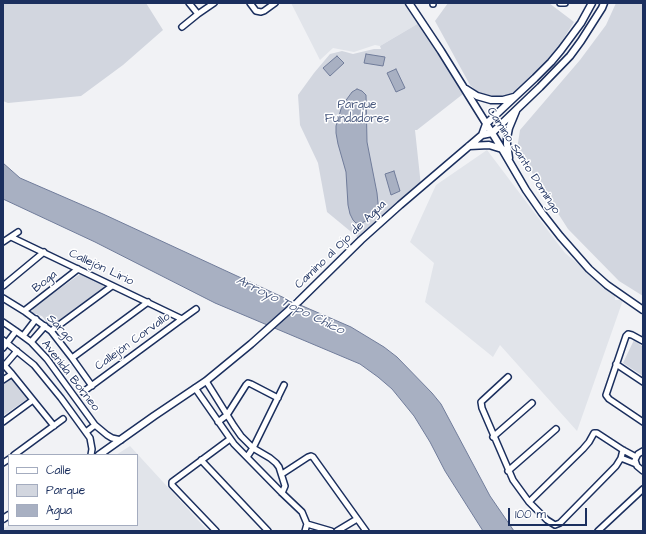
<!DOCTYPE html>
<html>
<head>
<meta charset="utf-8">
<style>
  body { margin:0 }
  #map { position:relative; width:646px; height:534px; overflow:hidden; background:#f1f2f5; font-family:"Architects Daughter",sans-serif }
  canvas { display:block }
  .frame { position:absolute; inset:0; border:4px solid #1b2f5e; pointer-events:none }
  .legend { position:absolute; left:8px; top:454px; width:130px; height:72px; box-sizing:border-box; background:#fff; border:1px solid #a4acbf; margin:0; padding:5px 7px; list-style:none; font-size:12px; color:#1b2f5e }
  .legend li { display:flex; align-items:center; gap:8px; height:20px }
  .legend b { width:20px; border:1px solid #a4acbf }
  .scale { position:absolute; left:508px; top:508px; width:79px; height:18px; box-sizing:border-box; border:2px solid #1b2f5e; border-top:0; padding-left:5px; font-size:12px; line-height:14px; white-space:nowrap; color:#1b2f5e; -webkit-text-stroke:3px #fff; paint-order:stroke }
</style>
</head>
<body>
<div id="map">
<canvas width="646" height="534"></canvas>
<div class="frame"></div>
<ul class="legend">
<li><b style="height:5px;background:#fff"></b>Calle</li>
<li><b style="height:11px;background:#d2d6df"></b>Parque</li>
<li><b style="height:11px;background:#a8b0c2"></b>Agua</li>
</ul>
<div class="scale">100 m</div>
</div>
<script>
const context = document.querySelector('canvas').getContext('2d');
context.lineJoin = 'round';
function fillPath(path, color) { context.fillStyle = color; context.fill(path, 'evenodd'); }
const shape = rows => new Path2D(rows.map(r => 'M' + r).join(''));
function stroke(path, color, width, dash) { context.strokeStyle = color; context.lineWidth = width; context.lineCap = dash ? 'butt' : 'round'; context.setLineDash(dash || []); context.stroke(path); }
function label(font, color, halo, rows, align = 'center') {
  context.font = font + ' "Architects Daughter",sans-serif'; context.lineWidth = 3; context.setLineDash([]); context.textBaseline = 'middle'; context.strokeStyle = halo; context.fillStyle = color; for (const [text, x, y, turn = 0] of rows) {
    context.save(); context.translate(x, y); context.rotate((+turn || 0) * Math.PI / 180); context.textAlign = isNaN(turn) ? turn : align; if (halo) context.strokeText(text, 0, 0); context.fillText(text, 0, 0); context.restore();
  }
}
const built = shape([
  [291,3,404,3,419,23,380,46,375,45,354,52,333,48,320,60],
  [487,150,565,253,615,294,615,300,623,300,577,431,500,345,493,357,425,302,434,263,410,242,436,185],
  [130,446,208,531,3,531,3,529,9,525,137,525,137,455,116,455]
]);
const green = shape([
  [3,3,146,3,163,30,123,65,81,96,8,103,3,101],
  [448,3,549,3,574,22,555,52,536,73,512,95,504,97,489,95,479,93,470,85,435,21],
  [616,3,643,3,643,296,619,281,568,229,517,149,520,130,580,60,606,25],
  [419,23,463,94,417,130,415,130,421,186,361,240,327,212,318,163,300,125,298,95,314,73,330,54,342,51,353,54,374,49,381,49,380,46],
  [80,274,103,285,104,287,102,290,53,326,48,326,46,324,45,320,42,316,33,313,32,312,33,308],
  [634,340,643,347,643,376,623,363],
  [11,378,27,399,3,416,3,385]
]);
const water = shape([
  [366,54,385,57,383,66,364,63,366,54],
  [337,56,344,63,330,76,323,68,337,56],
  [396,69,405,88,396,92,387,73,396,69],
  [357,89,362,91,366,95,367,142,377,193,378,203,377,211,371,218,362,223,356,223,353,220,350,214,348,205,346,172,338,144,336,133,336,126,341,109,344,103,352,92,357,89],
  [3,163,20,178,103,214,291,301,351,327,384,347,397,357,432,393,441,404,490,496,514,531,483,531,445,471,430,442,414,416,392,389,378,377,360,364,215,303,95,242,3,199,3,163],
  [394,171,400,191,391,195,385,174,394,171]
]);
const minor = shape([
  [189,3,198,14],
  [250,3,256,11,261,12,264,11,275,3],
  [560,3,565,3],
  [433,4,433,3],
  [182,27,198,14,214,3],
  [11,237,182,319],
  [3,242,18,232],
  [3,286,44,252],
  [3,298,24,311,51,331,72,358,92,386],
  [24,311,78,269],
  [3,322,16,331,31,342,47,359,95,425,107,435,112,438,121,440],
  [51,331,112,286],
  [23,336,36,319],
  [3,340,34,365,61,398,90,438,92,449,91,455],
  [643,341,632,335,628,334,626,336,606,395,609,399,643,422],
  [31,342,45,326],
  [3,348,16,331],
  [72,358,148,302],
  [3,364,12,374,54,426],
  [616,364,643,382],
  [4,366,17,351],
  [508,377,482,401,481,402,482,408,513,480,529,502,547,520,555,525,560,523,616,466,621,458,623,450],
  [3,380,12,374],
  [206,381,234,426,241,436,253,448,270,458,276,463,279,467,285,486,282,493],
  [195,388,234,444,282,493,302,512,307,524,305,531],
  [83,392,182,319,196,309],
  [3,422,33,400],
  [218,422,227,415,246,385,248,383,251,384,278,398],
  [86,432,95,425],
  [493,437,532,403],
  [643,451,638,454,635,460,637,466,643,471],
  [14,455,63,419],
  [247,457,253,448,284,385],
  [621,458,636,464],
  [201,460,268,531],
  [3,463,9,459],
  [508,471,556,429],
  [282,474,308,457,311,456,313,457,366,531],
  [529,502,583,449,589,442,594,433,597,433,623,450,636,457],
  [307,524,331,531],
  [216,531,172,485,172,482,230,439],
  [337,531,357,519],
  [598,531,643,489]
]);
const tertiary = shape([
  [409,3,441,51,502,149,526,190,542,213,560,236,589,269,607,285,643,310],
  [466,89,477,96,491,100,503,100,514,97],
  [482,135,486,124,535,78,551,62,561,50,581,23,592,3],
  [469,146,489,145,502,149],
  [509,158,507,144,507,138,509,128,516,111],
  [99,455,154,416,206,381,251,344,298,302,361,240,400,205,482,135,492,133,540,87,570,56,581,41,602,8,604,3],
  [3,519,9,515]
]);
const parkNames = [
  ["Parque",357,105],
  ["Fundadores",357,119]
];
const streetNames = [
  ["Camino Santo Domingo",523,161,57],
  ["Camino al Ojo de Agua",341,245,-44],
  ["Callejón Lirio",101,268,25],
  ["Boga",45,282,-38],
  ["Sargo",60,329,46],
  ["Callejón Corvallo",133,342,-36],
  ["Avenida Borneo",70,376,52]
];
const waterNames = [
  ["Arroyo Topo Chico",290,306,26]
];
fillPath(built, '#e1e4ea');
fillPath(green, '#d2d6df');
fillPath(water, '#a8b0c2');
stroke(water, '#707c9a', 1);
stroke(minor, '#1b2f5e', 8);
stroke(tertiary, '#1b2f5e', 9);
stroke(minor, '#fff', 5);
stroke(tertiary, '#fff', 6);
label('12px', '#49597e', '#fff', parkNames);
label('12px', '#1b2f5e', '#fff', streetNames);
label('italic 13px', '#4c5c81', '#fff', waterNames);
</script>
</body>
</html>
